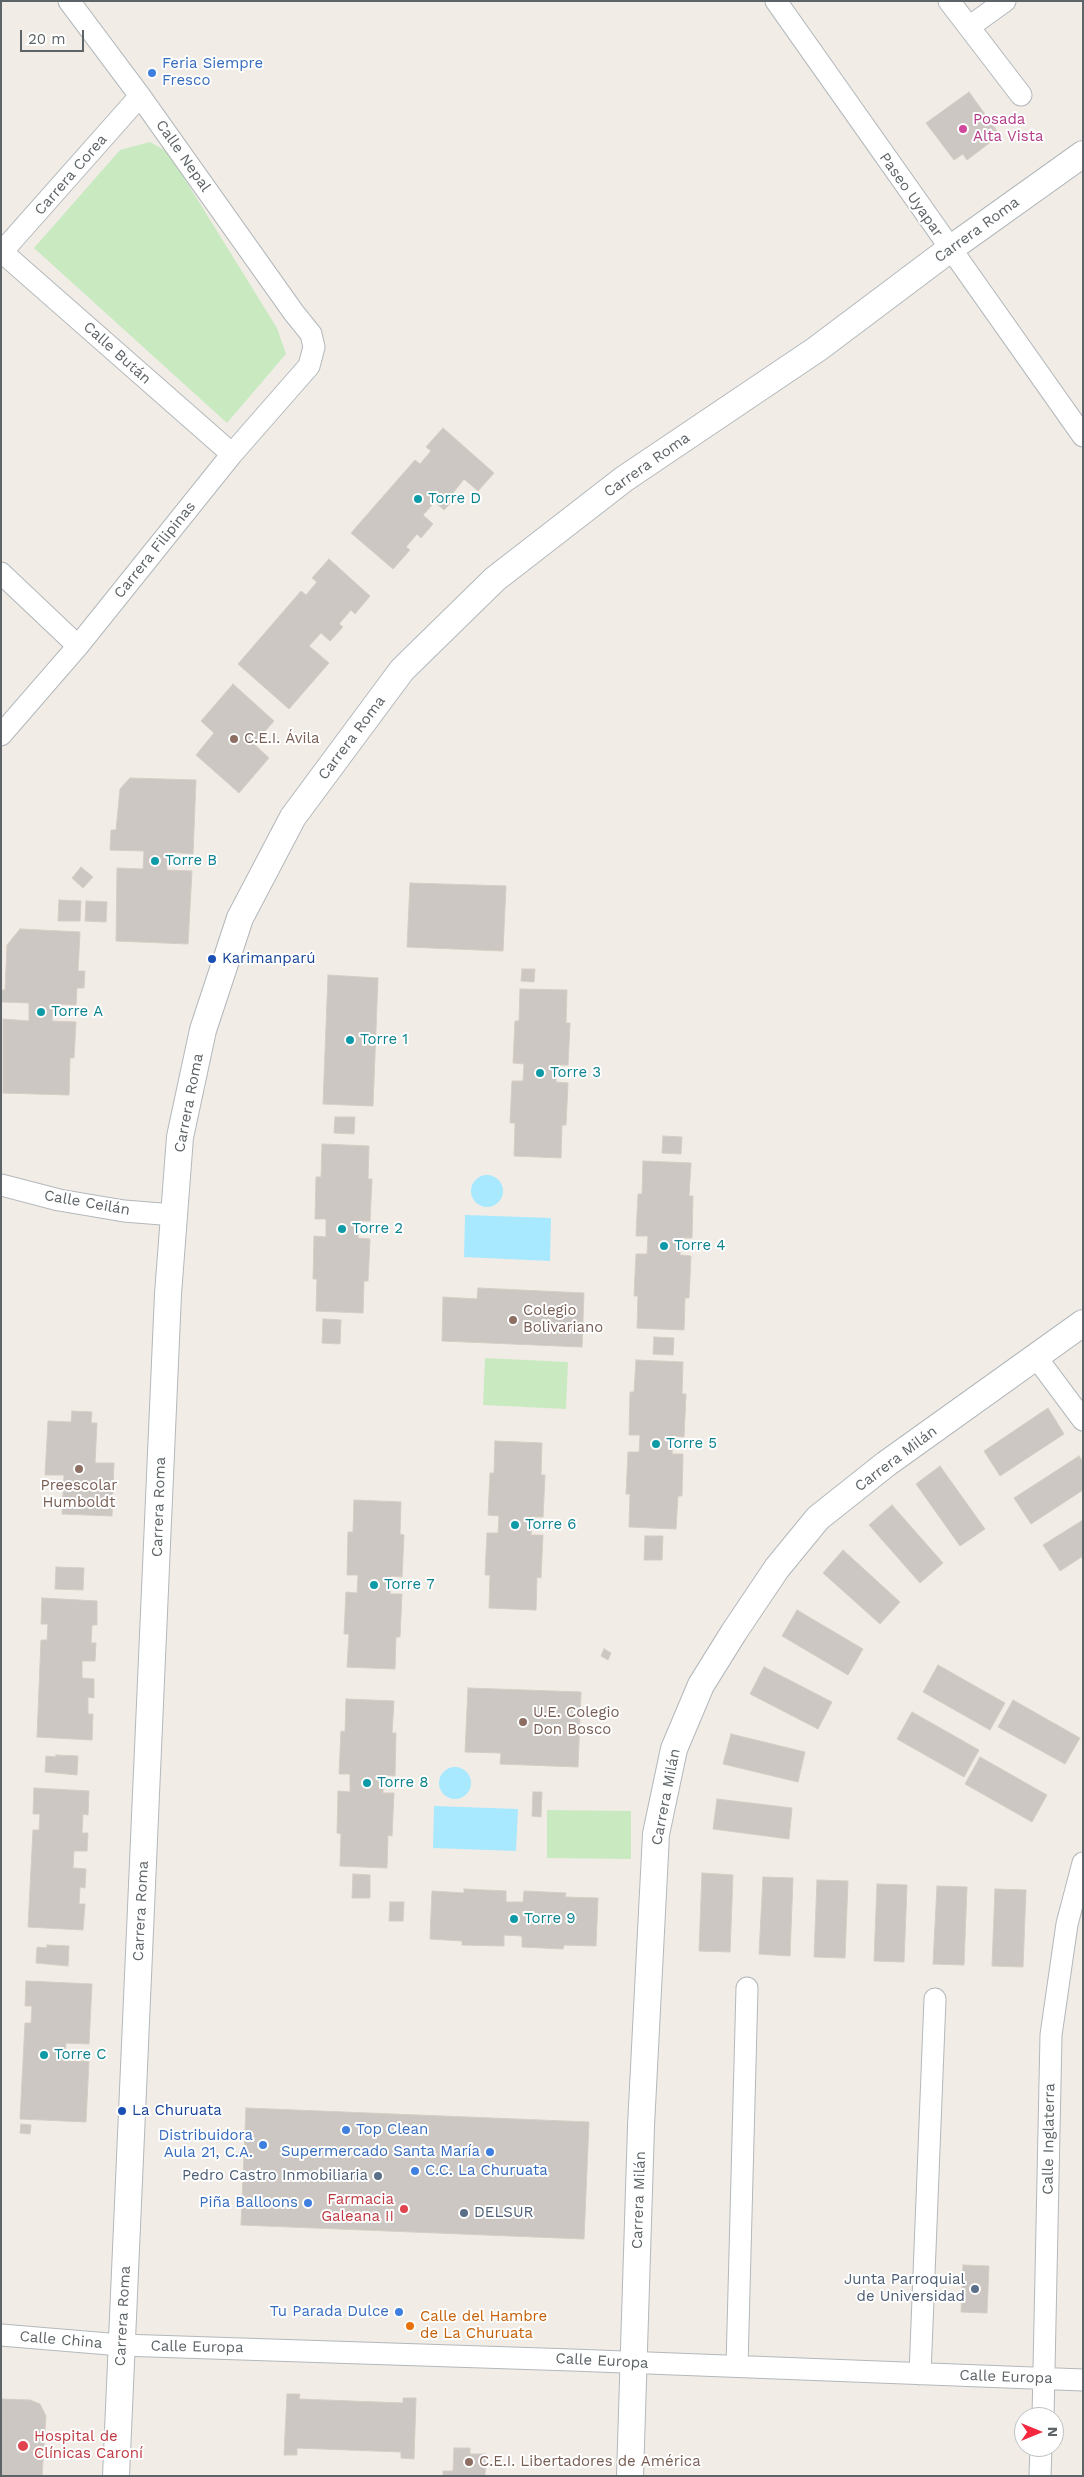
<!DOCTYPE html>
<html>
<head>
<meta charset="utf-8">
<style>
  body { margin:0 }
  #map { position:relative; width:1084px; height:2477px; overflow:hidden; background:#f1ece6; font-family:"Work Sans",sans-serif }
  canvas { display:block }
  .frame { position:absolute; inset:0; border:2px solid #5d6467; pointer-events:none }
  .north { position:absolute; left:1014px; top:2407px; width:50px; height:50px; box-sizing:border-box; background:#fff; border:1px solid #bec1c2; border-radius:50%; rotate:90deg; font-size:14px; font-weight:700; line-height:20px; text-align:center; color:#5d6467 }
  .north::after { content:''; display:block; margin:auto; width:18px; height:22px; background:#f5283f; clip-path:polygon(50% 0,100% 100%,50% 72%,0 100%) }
  .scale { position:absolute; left:20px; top:30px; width:64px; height:22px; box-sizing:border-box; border:2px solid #5d6467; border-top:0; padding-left:6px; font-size:15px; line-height:18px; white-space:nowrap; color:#5d6467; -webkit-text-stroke:4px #fff; paint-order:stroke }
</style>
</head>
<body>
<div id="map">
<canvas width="1084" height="2477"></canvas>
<div class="frame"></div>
<div class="north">N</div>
<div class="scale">20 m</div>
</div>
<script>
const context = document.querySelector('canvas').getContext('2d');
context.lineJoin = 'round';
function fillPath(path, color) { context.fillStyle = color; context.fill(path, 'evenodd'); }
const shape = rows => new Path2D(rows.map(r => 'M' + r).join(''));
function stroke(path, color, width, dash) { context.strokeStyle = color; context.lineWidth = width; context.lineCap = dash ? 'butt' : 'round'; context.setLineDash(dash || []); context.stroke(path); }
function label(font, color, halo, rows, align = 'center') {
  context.font = font + ' "Work Sans",sans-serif'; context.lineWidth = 4; context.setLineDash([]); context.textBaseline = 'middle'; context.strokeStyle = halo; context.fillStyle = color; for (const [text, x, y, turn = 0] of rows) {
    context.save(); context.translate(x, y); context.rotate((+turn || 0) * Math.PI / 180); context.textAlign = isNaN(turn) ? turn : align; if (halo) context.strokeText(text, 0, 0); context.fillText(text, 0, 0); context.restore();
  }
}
const green = shape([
  [150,142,168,152,277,328,286,354,227,423,34,248,120,150],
  [485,1358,568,1362,566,1409,483,1405],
  [547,1810,631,1811,631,1859,547,1858]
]);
const water = shape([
  '471 1191a16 16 0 1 1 32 0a16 16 0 1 1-32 0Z',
  [465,1215,551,1218,550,1261,464,1257],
  '439 1783a16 16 0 1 1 32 0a16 16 0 1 1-32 0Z',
  [434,1806,518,1809,516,1851,433,1848]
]);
const building = shape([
  [969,92,1000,135,967,160,963,154,954,160,926,123,969,92],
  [443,428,494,473,478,491,464,479,453,493,457,496,444,510,435,502,423,515,433,524,421,538,417,534,406,547,410,550,393,569,351,533,415,460,420,464,431,451,426,447,443,428],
  [329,559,370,596,355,614,351,610,339,624,343,627,330,641,321,633,309,646,329,663,289,709,238,664,301,591,306,595,317,582,312,578,329,559],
  [233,684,274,721,254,744,269,758,239,793,196,755,214,733,201,721,233,684],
  [130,778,196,780,193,854,167,852,167,870,192,871,188,944,116,941,117,868,143,869,144,851,110,850,111,830,116,830,120,789,130,778],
  [81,867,93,877,83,888,72,878,81,867],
  [410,883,506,886,503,951,407,947,410,883],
  [59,900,81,901,80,921,58,921,59,900],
  [86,901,107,902,106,922,85,921,86,901],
  [20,929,80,932,78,971,85,971,84,988,77,988,76,1005,53,1004,52,1021,76,1022,74,1058,70,1058,69,1095,3,1093,3,1019,29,1021,29,1003,2,1002,2,990,5,990,7,945,20,929],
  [522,969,535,969,534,982,521,981,522,969],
  [328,975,378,978,373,1106,323,1104,328,975],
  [520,989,567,990,566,1023,570,1023,568,1065,557,1065,556,1082,568,1083,566,1125,562,1125,561,1158,514,1156,515,1123,510,1123,512,1081,523,1081,524,1064,513,1063,515,1021,519,1021,520,989],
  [335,1117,355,1117,354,1134,334,1133,335,1117],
  [663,1136,682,1137,681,1154,662,1153,663,1136],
  [322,1144,369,1146,368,1179,372,1179,370,1221,359,1221,358,1238,370,1239,368,1281,364,1281,363,1313,316,1311,317,1279,313,1279,314,1236,326,1237,326,1219,315,1219,316,1177,321,1177,322,1144],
  [643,1161,691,1163,689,1196,693,1196,692,1238,681,1238,680,1246,680,1255,691,1256,689,1298,685,1298,684,1330,637,1328,638,1296,634,1296,636,1254,647,1254,648,1236,636,1236,638,1194,642,1194,643,1161],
  [478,1288,584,1293,582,1347,442,1341,443,1297,477,1299,478,1288],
  [323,1319,341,1320,340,1344,322,1343,323,1319],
  [654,1337,674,1338,673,1355,653,1354,654,1337],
  [636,1360,683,1362,682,1394,686,1394,684,1437,673,1436,672,1454,683,1454,682,1496,678,1496,676,1529,629,1527,630,1494,626,1494,628,1452,639,1452,640,1435,629,1435,630,1392,634,1392,636,1360],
  [1048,1408,1064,1434,1000,1476,984,1451,1048,1408],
  [72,1411,92,1412,91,1423,97,1423,95,1463,114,1463,112,1516,62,1514,64,1475,45,1475,48,1421,71,1422,72,1411],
  [495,1441,542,1443,541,1475,545,1475,543,1517,532,1517,531,1535,543,1535,541,1578,537,1577,536,1610,489,1608,490,1575,485,1575,487,1533,498,1533,499,1516,488,1515,490,1473,494,1473,495,1441],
  [1079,1456,1083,1462,1083,1490,1031,1524,1014,1498,1079,1456],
  [940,1466,985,1529,960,1546,916,1484,940,1466],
  [354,1500,401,1502,400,1534,404,1535,402,1577,391,1576,390,1594,402,1594,400,1637,396,1637,395,1669,347,1667,349,1634,344,1634,346,1592,357,1593,358,1575,347,1575,348,1532,353,1532,354,1500],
  [892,1505,943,1563,920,1583,869,1525,892,1505],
  [1083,1520,1083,1556,1060,1571,1043,1545,1083,1520],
  [645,1536,663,1536,662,1560,644,1560,645,1536],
  [843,1550,900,1602,880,1624,823,1573,843,1550],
  [56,1567,84,1568,83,1590,55,1589,56,1567],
  [42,1598,97,1601,97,1625,92,1625,91,1643,96,1643,95,1661,82,1661,82,1678,94,1679,94,1698,88,1697,88,1714,93,1714,92,1740,37,1737,41,1640,47,1640,48,1624,41,1624,42,1598],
  [797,1610,863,1649,848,1675,782,1636,797,1610],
  [604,1649,611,1653,608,1660,601,1656,604,1649],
  [938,1665,1005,1703,990,1730,923,1692,938,1665],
  [764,1667,832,1702,818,1729,750,1694,764,1667],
  [468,1688,581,1692,578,1767,500,1764,501,1753,465,1752,468,1688],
  [346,1699,394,1701,392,1733,396,1733,395,1776,383,1775,383,1793,394,1793,392,1836,388,1835,387,1868,340,1866,341,1834,337,1833,338,1791,350,1792,350,1774,339,1774,341,1731,345,1732,346,1699],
  [1013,1700,1080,1738,1065,1764,998,1727,1013,1700],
  [912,1712,979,1750,964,1777,897,1739,912,1712],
  [731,1734,805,1752,798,1782,723,1764,731,1734],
  [56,1755,78,1756,77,1775,45,1772,46,1756,56,1757,56,1755],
  [980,1757,1047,1795,1032,1822,965,1784,980,1757],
  [34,1788,89,1791,88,1815,83,1814,82,1833,88,1833,87,1851,74,1851,73,1868,86,1869,85,1888,80,1887,79,1904,85,1904,83,1930,28,1927,33,1830,39,1830,40,1814,33,1814,34,1788],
  [533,1792,542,1792,541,1817,532,1816,533,1792],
  [717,1799,792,1808,789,1839,713,1829,717,1799],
  [702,1873,733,1875,730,1952,699,1951,702,1873],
  [353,1874,370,1875,370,1898,352,1898,353,1874],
  [763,1877,793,1878,790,1956,759,1954,763,1877],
  [817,1880,848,1881,845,1958,814,1957,817,1880],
  [877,1884,907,1885,904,1962,874,1961,877,1884],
  [937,1886,967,1887,964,1965,933,1964,937,1886],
  [464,1889,506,1891,506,1902,523,1902,524,1891,566,1893,565,1897,598,1898,596,1946,564,1945,563,1949,522,1947,522,1936,504,1935,504,1946,462,1945,462,1941,430,1939,432,1891,464,1893,464,1889],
  [995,1889,1026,1890,1023,1967,992,1966,995,1889],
  [390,1902,404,1902,403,1921,389,1921,390,1902],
  [47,1945,69,1946,68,1966,36,1963,37,1947,47,1948,47,1945],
  [26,1981,92,1984,89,2044,66,2043,65,2061,89,2061,86,2122,20,2119,25,2023,31,2023,32,2006,25,2006,26,1981],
  [246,2108,589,2122,584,2239,241,2225,246,2108],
  [21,2124,31,2125,30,2134,20,2133,21,2124],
  [963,2265,989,2266,987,2313,961,2312,963,2265],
  [287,2394,300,2394,299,2399,403,2403,403,2398,416,2398,414,2459,401,2458,401,2452,297,2448,297,2455,284,2455,287,2394],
  [1,2399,30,2400,40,2404,46,2416,42,2476,1,2476,1,2399],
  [454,2448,470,2448,470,2454,486,2454,485,2476,443,2476,443,2471,453,2471,454,2448]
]);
const minor = shape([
  [776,1,1083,436],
  [949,1,1021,95],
  [969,27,1005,1],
  [2,252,232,454],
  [1,253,140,96],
  [1,573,78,646],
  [1,735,78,646,232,454,309,366,314,347,311,334,294,313,140,96,69,1],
  [1,1185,59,1200,124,1211,174,1215],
  [1036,1357,1083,1420],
  [1,2335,121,2345,572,2360,1083,2380],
  [737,2366,747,1988],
  [920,2374,935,1999],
  [1043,2417,1051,2035,1067,1924,1083,1863],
  [1040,2476,1041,2447]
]);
const tertiary = shape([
  [116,2476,168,1294,180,1137,203,1030,240,918,293,817,402,670,495,579,624,479,817,349,950,249,1083,154],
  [630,2476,641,2126,656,1834,674,1749,701,1685,734,1632,777,1568,818,1518,886,1464,1083,1323]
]);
const markers = [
  [152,73,5,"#3f7fe0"],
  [963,129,5,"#d1479c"],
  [418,499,5,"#0f9aa8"],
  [234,739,5,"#8d6e63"],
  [155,861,5,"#0f9aa8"],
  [212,959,5,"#1a4fb4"],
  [41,1012,5,"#0f9aa8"],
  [350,1040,5,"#0f9aa8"],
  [540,1073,5,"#0f9aa8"],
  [342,1229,5,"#0f9aa8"],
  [664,1246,5,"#0f9aa8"],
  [513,1320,5,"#8d6e63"],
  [656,1444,5,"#0f9aa8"],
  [79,1469,5,"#8d6e63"],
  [515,1525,5,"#0f9aa8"],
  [374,1585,5,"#0f9aa8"],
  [523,1722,5,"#8d6e63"],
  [367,1783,5,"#0f9aa8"],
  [514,1919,5,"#0f9aa8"],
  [44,2055,5,"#0f9aa8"],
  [122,2111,5,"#1a4fb4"],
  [346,2130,5,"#3f7fe0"],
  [263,2145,5,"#3f7fe0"],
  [490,2152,5,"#3f7fe0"],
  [415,2171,5,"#3f7fe0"],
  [378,2176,5,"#5c6f8a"],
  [308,2203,5,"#3f7fe0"],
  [404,2209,5,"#e0444e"],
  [464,2213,5,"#5c6f8a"],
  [975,2289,5,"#5c6f8a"],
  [399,2312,5,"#3f7fe0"],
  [410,2326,5,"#e8710a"],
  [23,2446,6,"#e0444e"],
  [469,2462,5,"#8d6e63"]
];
const shopNames = [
  ["Feria Siempre",162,64,"left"],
  ["Fresco",162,81,"left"],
  ["Top Clean",356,2130,"left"],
  ["Distribuidora",253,2136],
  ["Aula 21, C.A.",253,2153],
  ["Supermercado Santa María",480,2152],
  ["C.C. La Churuata",425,2171,"left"],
  ["Piña Balloons",298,2203],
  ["Tu Parada Dulce",389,2312]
];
const hotelNames = [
  ["Posada",973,120],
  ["Alta Vista",973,137]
];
const streetNames = [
  ["Calle Nepal",183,156,55],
  ["Carrera Corea",71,175,-49],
  ["Paseo Uyapar",911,195,55],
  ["Carrera Roma",977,230,-36],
  ["Calle Bután",117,353,42],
  ["Carrera Roma",647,465,-35],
  ["Carrera Filipinas",155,550,-51],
  ["Carrera Roma",352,738,-53],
  ["Carrera Roma",189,1103,-79],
  ["Calle Ceilán",87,1203,10],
  ["Carrera Milán",896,1459,-37],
  ["Carrera Roma",159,1507,-88],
  ["Carrera Milán",666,1797,-79],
  ["Carrera Roma",141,1911,-87],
  ["Calle Inglaterra",1049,2139,-89],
  ["Carrera Milán",639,2200,-88],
  ["Carrera Roma",123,2316,-87],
  ["Calle China",61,2340,5],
  ["Calle Europa",197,2347,1],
  ["Calle Europa",602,2361,3],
  ["Calle Europa",1006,2377,2]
];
const cultureNames = [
  ["Torre D",428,499],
  ["Torre B",165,861],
  ["Torre A",51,1012],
  ["Torre 1",360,1040],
  ["Torre 3",550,1073],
  ["Torre 2",352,1229],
  ["Torre 4",674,1246],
  ["Torre 5",666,1444],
  ["Torre 6",525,1525],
  ["Torre 7",384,1585],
  ["Torre 8",377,1783],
  ["Torre 9",524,1919],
  ["Torre C",54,2055]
];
const educationNames = [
  ["C.E.I. Ávila",244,739],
  ["Colegio",523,1311],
  ["Bolivariano",523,1328],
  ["Preescolar",79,1486,"center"],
  ["Humboldt",79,1503,"center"],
  ["U.E. Colegio",533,1713],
  ["Don Bosco",533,1730],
  ["C.E.I. Libertadores de América",479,2462]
];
const transitNames = [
  ["Karimanparú",222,959],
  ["La Churuata",132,2111]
];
const serviceNames = [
  ["Pedro Castro Inmobiliaria",368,2176],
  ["DELSUR",474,2213,"left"],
  ["Junta Parroquial",965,2280],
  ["de Universidad",965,2297]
];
const healthNames = [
  ["Farmacia",394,2200],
  ["Galeana II",394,2217],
  ["Hospital de",34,2437,"left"],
  ["Clínicas Caroní",34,2454,"left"]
];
const foodNames = [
  ["Calle del Hambre",420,2317],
  ["de La Churuata",420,2334]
];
fillPath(green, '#c9eac1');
fillPath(water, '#a8e9ff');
fillPath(building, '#ccc7c2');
stroke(building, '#d6cdc4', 1);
stroke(minor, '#b3b8bb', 23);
stroke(tertiary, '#b3b8bb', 28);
stroke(minor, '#fff', 21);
stroke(tertiary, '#fff', 26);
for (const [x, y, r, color] of markers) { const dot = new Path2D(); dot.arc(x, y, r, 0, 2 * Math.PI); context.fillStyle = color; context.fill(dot); stroke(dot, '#fff', 2); }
label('15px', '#366cbe', '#fff', shopNames, 'right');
label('15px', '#b23c85', '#fff', hotelNames, 'left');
label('15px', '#5d6467', '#fff', streetNames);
label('15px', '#0d838f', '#fff', cultureNames, 'left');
label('15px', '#785e54', '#fff', educationNames, 'left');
label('15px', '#164399', '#fff', transitNames, 'left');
label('15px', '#4e5e75', '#fff', serviceNames, 'right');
label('15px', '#be3a42', '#fff', healthNames, 'right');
label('15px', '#c56008', '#fff', foodNames, 'left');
</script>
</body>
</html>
